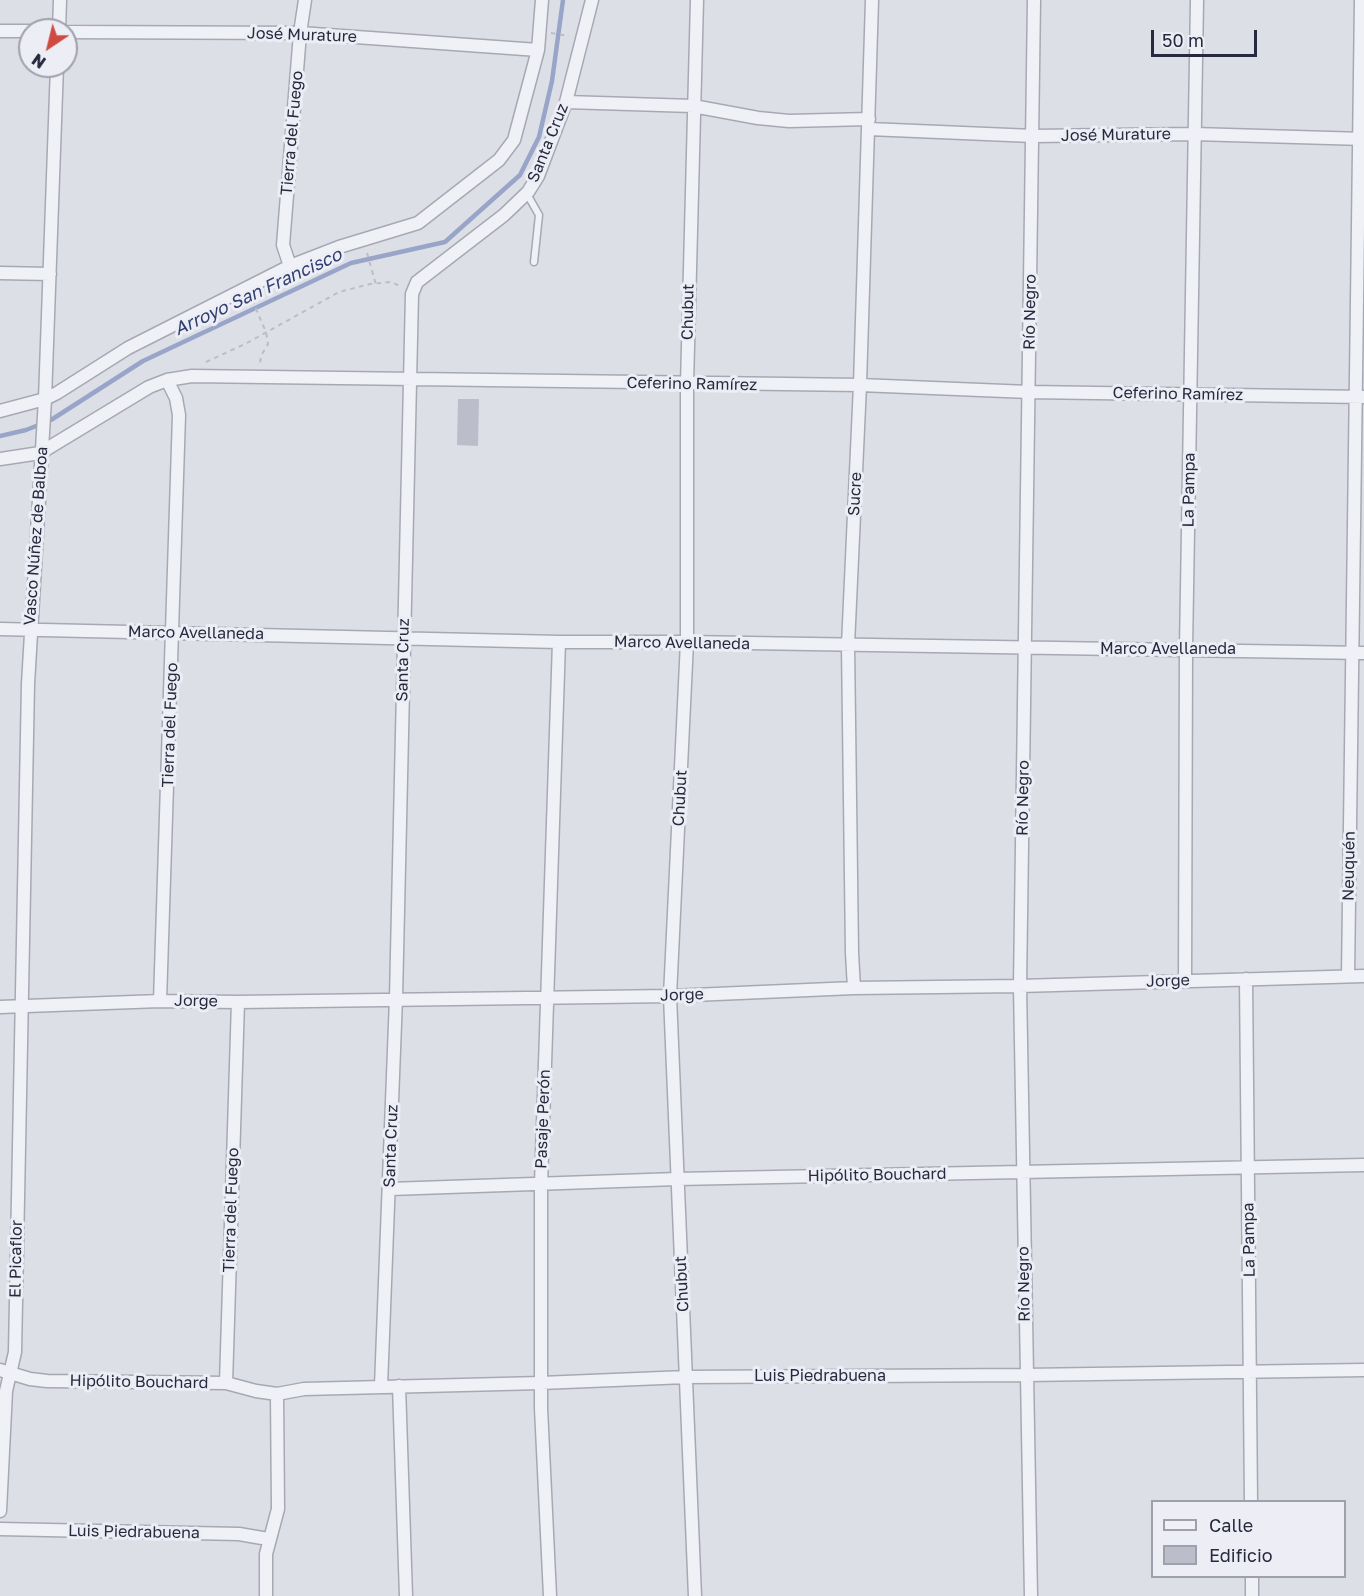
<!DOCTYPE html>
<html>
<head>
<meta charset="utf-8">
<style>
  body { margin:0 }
  #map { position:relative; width:1364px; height:1596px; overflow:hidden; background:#dddfe7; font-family:"Golos Text",sans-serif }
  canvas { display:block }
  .legend { position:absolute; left:1151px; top:1500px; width:195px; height:78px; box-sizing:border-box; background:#edeef5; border:2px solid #9ea0ac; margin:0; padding:8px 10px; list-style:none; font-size:18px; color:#272a3e }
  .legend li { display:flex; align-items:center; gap:12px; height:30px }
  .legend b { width:30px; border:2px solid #9ea0ac }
  .north { position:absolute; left:18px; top:18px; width:60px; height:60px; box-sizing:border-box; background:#edeef5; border:2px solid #9ea0ac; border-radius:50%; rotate:215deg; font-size:16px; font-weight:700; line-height:24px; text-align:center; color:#272a3e }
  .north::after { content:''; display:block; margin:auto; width:21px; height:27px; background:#cd4b41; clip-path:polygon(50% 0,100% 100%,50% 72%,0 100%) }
  .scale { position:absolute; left:1151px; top:30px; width:106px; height:27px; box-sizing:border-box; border:3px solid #272a3e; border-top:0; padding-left:8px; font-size:18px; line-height:21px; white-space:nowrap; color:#272a3e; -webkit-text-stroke:4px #edeef5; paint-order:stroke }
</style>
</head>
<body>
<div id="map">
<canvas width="1364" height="1596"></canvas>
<ul class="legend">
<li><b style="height:8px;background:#f0f1f6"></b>Calle</li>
<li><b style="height:16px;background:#bbbdca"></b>Edificio</li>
</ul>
<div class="north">N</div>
<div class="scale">50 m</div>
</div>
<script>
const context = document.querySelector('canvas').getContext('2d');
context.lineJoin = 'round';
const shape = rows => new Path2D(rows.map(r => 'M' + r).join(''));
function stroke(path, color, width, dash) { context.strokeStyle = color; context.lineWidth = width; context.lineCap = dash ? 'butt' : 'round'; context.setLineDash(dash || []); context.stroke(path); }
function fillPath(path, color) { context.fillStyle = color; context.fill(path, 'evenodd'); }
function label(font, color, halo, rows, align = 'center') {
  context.font = font + ' "Golos Text",sans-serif'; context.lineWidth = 6; context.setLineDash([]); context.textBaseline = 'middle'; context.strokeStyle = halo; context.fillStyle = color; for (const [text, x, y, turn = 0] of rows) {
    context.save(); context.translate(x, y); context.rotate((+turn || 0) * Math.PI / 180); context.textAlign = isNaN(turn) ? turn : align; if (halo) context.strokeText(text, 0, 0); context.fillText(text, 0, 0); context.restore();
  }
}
const stream = shape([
  [0,436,26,430,51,420,143,361,351,263,445,242,520,175,539,137,552,81,563,0]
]);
const building = shape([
  [458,399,479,399,478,446,457,445]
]);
const path = shape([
  [551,33,569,36],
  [367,253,376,285],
  [252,300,266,332,268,344,261,356,260,364],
  [206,362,247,343,339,292,370,284,391,282,402,287]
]);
const lane = shape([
  [527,194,539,215,534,262]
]);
const street = shape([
  [59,30,60,0],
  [0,31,30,31],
  [66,32,300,33,538,50],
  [566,102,693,106,758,118,789,121,869,119],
  [869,129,1033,136,1194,134,1364,139],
  [290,266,283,245,300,33,305,0],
  [0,273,50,274],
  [0,411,45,399,57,393,128,348,290,266,339,247,418,223,499,160,514,140,538,50,542,0],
  [0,459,40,453,149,387,167,380,192,376,860,385,1029,392,1364,397],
  [0,629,559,642,687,642,1364,653],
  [1348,976,1361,0],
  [1246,979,1251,1502],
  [1185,980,1186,648,1197,0],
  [854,988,852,953,848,645,860,385,872,0],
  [160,1001,179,415,176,398,167,380],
  [0,1007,160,1001,238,1002,670,996,854,988,1020,986,1364,976],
  [390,1189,677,1179,1364,1165],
  [0,1370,30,1379,47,1381,226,1383,256,1391,277,1394,304,1389,541,1383,686,1377,1026,1375,1364,1370],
  [226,1383,238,1002],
  [381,1386,396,998,412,294,417,282,504,215,528,192,538,176,566,102,592,0],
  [399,1386,406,1596],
  [0,1511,6,1391,15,1352,28,684,45,399,57,66],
  [0,1529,239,1534,268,1539],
  [1252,1576,1252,1596],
  [266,1596,266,1554,278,1509,277,1394],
  [550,1596,541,1408,541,1184,559,642],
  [695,1596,670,996,687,642,687,384,697,0],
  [1031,1596,1020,986,1034,0]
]);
const streetNames = [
  ["José Murature",302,35,2],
  ["Tierra del Fuego",292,133,-85],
  ["José Murature",1116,135,-1],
  ["Santa Cruz",548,143,-68],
  ["Chubut",688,312,-89],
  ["Río Negro",1030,312,-89],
  ["Ceferino Ramírez",692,384,1],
  ["Ceferino Ramírez",1178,394,1],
  ["La Pampa",1189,490,-89],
  ["Sucre",855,494,-87],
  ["Vasco Núñez de Balboa",36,536,-86],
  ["Marco Avellaneda",196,633,1],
  ["Marco Avellaneda",682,643,1],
  ["Marco Avellaneda",1168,649],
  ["Santa Cruz",403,660,-89],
  ["Tierra del Fuego",170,725,-88],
  ["Chubut",680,798,-87],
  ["Río Negro",1023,798,-89],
  ["Neuquén",1349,866,-89],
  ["Jorge",1168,981,-2],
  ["Jorge",682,995,-2],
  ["Jorge",196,1001,1],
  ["Pasaje Perón",543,1119,-88],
  ["Santa Cruz",391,1146,-88],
  ["Hipólito Bouchard",877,1175,-1],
  ["Tierra del Fuego",231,1210,-88],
  ["La Pampa",1249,1240,-91],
  ["El Picaflor",16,1259,-89],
  ["Chubut",682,1284,-93],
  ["Río Negro",1024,1284,-91],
  ["Luis Piedrabuena",820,1376],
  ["Hipólito Bouchard",139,1382,1],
  ["Luis Piedrabuena",134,1532,1]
];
const waterNames = [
  ["Arroyo San Francisco",258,292,-25]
];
stroke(stream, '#98a5c8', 4.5);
fillPath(building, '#bbbdca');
stroke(lane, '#a6a9b4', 9);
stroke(street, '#a6a9b4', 15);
stroke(path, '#bcbdc6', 2, [4.5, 4.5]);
stroke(lane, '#f0f1f6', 6);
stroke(street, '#f0f1f6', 12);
label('16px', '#272a3e', '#edeef5', streetNames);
label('italic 18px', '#314071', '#edeef5', waterNames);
</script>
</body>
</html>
